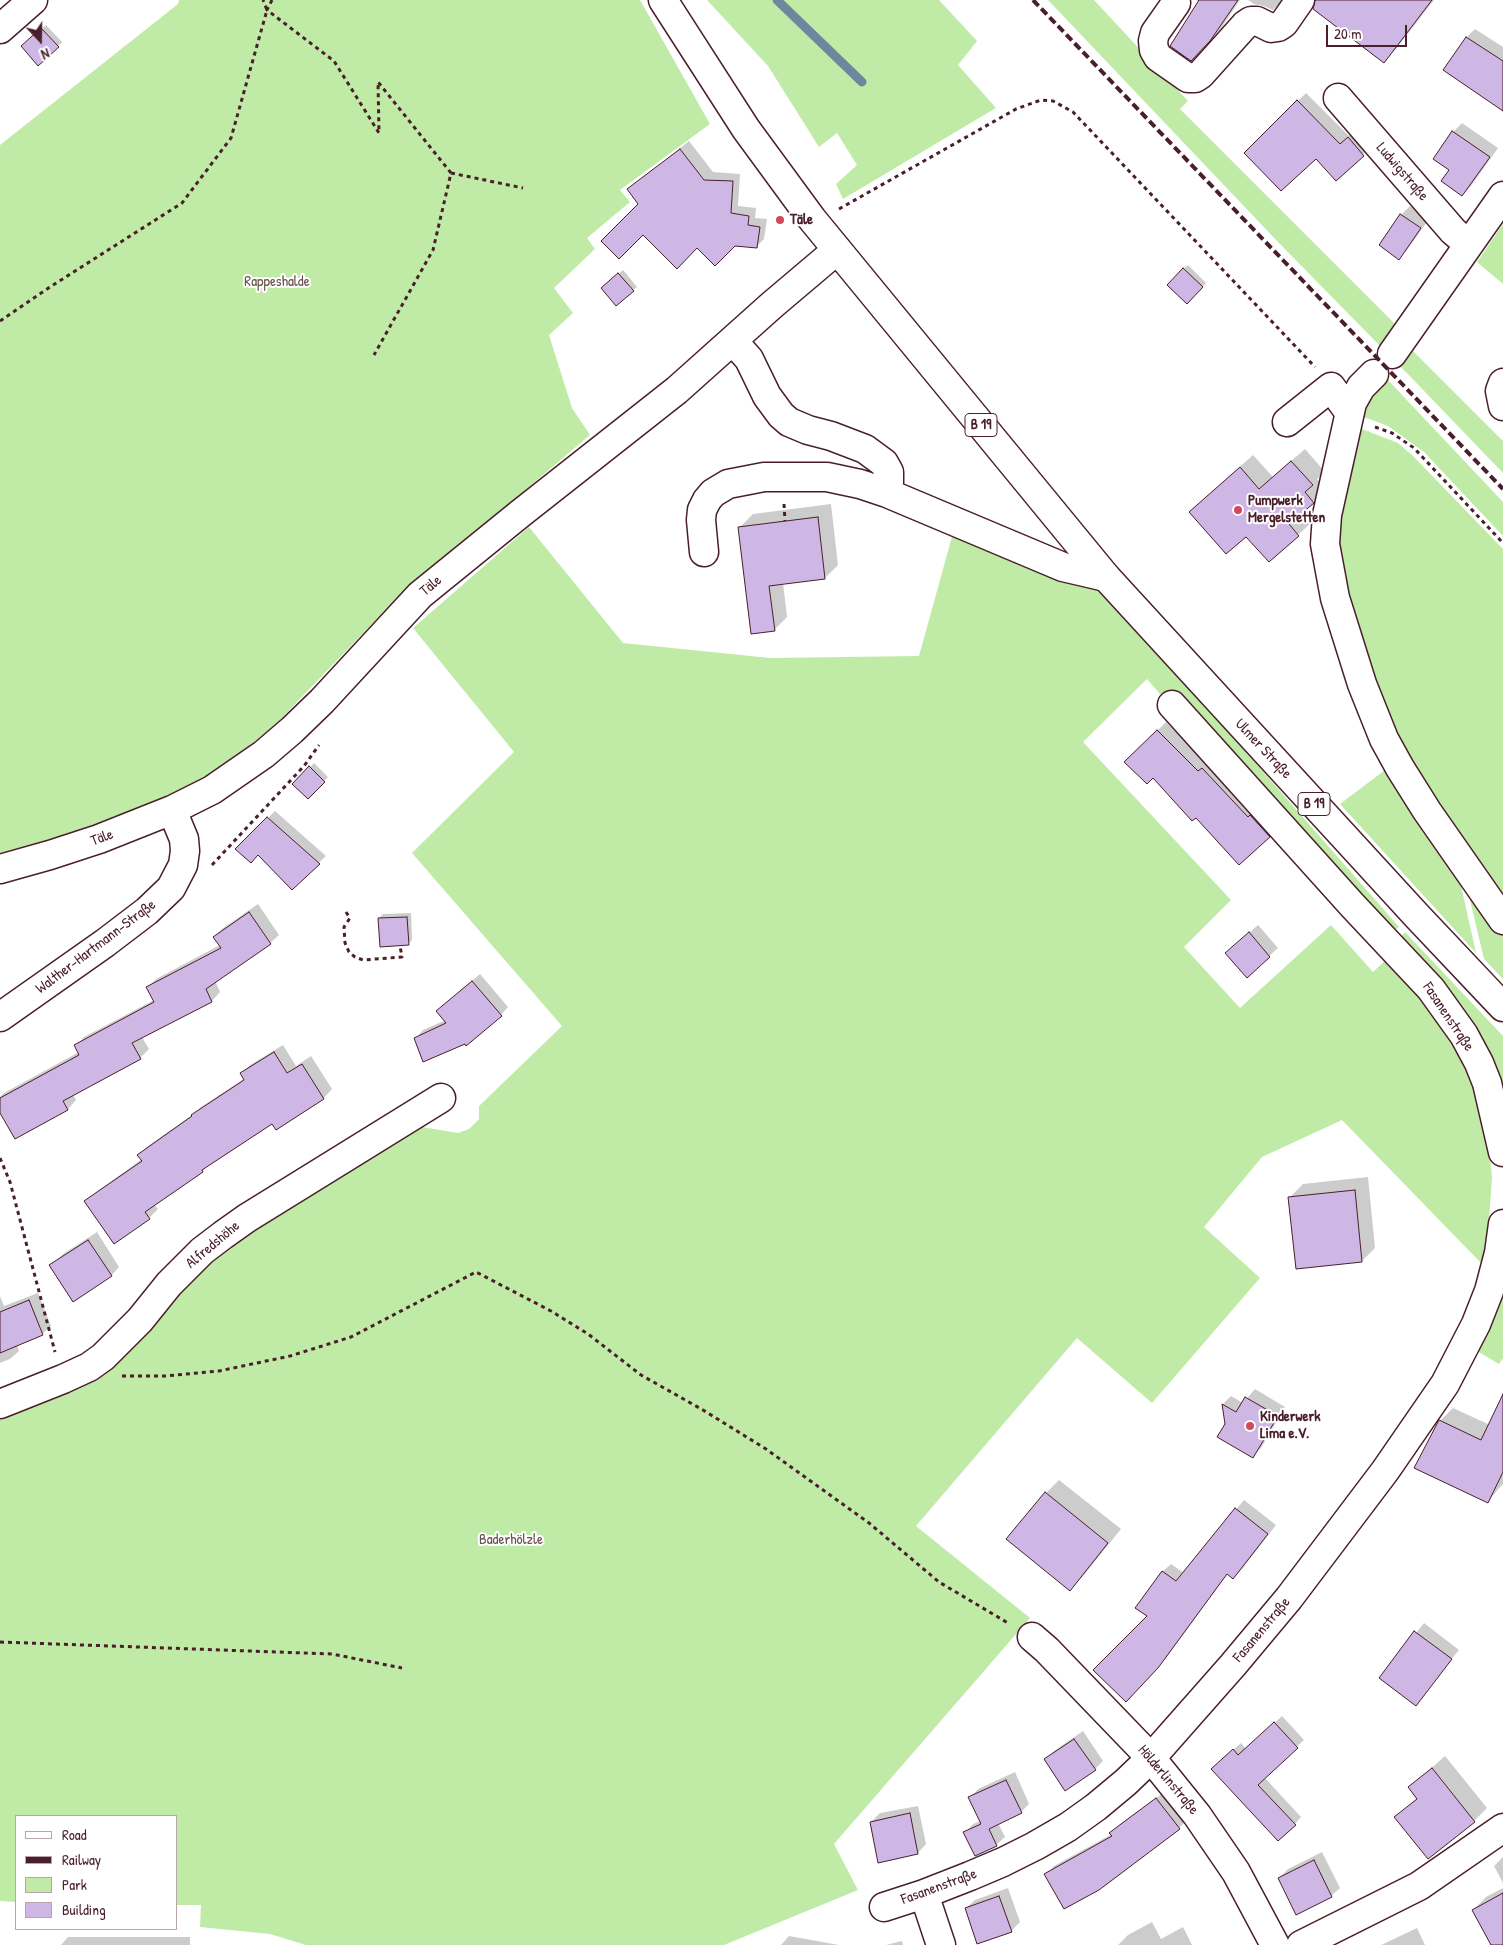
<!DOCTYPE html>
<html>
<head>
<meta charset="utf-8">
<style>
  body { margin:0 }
  #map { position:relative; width:1503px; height:1945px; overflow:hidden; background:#fff; font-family:"Patrick Hand",sans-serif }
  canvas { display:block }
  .legend { position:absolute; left:15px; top:1815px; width:162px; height:115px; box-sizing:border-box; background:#fff; border:1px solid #b7a5aa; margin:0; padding:6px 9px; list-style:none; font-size:15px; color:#4a1f2b }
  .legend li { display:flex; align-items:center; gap:10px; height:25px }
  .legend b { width:25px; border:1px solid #b7a5aa }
  .north { position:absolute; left:15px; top:15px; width:50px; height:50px; -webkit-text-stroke:4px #fff; paint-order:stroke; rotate:159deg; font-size:14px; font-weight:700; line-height:20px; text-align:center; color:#4a1f2b }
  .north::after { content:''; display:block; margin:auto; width:18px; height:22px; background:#4a1f2b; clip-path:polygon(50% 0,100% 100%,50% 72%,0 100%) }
  .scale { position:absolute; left:1326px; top:25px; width:81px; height:22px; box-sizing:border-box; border:2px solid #4a1f2b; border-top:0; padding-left:6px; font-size:15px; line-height:18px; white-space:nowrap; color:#4a1f2b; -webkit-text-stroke:4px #fff; paint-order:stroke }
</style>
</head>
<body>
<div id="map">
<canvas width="1503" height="1945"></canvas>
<ul class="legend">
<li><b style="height:6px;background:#fff"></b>Road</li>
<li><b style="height:6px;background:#4a1f2b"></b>Railway</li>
<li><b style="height:14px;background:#c0eba7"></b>Park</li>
<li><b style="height:14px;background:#ceb6e5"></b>Building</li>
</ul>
<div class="north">N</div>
<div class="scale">20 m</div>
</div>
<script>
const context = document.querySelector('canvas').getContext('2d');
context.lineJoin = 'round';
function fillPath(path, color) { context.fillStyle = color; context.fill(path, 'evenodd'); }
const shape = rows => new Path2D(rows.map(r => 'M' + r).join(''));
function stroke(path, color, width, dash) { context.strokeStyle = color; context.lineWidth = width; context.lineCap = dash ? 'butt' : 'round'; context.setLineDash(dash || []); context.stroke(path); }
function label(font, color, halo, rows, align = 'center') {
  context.font = font + ' "Patrick Hand",sans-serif'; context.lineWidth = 4; context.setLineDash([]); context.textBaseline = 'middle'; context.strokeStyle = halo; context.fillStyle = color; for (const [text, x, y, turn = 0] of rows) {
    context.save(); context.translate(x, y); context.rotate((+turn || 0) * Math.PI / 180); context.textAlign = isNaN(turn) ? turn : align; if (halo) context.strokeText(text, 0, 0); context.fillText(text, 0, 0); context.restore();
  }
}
const green = shape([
  [179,0,640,0,710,124,620,190,630,202,587,238,595,249,554,288,573,313,549,335,572,408,590,435,392,603,274,726,219,769,181,789,139,809,77,831,0,854,0,145,178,4],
  [707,0,939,0,977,41,958,65,996,108,843,199,836,184,857,165,837,133,819,147,768,66],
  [1048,0,1094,0,1188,101,1180,109,1399,328,1383,349,1278,242],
  [1503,224,1503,284,1477,262],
  [1413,351,1503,441,1503,473,1401,367],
  [1387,379,1503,502,1503,536,1424,452,1388,426,1361,416,1368,393],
  [1357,427,1398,443,1413,456,1503,549,1503,911,1390,737,1333,558],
  [529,527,623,643,770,658,919,656,953,533,1098,583,1399,927,1393,932,1172,691,1160,694,1147,679,1083,742,1231,900,1184,947,1240,1008,1331,925,1373,972,1390,956,1465,1058,1488,1131,1492,1178,1489,1220,1482,1264,1342,1120,1262,1157,1204,1227,1260,1278,1152,1403,1077,1338,916,1526,1030,1618,834,1844,858,1890,724,1945,306,1945,270,1934,200,1927,201,1905,176,1905,176,1816,16,1816,16,1902,0,1901,0,1415,41,1399,215,1252,403,1130,422,1127,458,1133,469,1129,479,1119,479,1106,562,1026,412,853,514,752,413,628],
  [1389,767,1460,881,1476,953,1340,804],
  [1465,879,1503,929,1503,979,1484,959],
  [1405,932,1503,1036,1503,1120,1400,938],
  [1503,1263,1503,1358,1499,1364,1472,1348]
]);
const shadow = shape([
  [1196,0,1240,0,1222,27,1204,47,1199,2],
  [1248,0,1283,0,1273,10,1264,6,1254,4],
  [1317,0,1434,0,1396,49,1384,61],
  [46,25,62,42,38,64,26,42],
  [1475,29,1503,47,1503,109,1445,70,1467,37],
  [1306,93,1349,136,1357,130,1372,146,1336,179,1315,156,1246,153],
  [1462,123,1498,148,1471,186,1462,195,1451,170,1435,158,1453,132],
  [689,141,713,172,740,174,738,206,756,208,755,218,767,219,764,239,756,247,734,244,698,246,640,204,629,189],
  [1410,206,1429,219,1407,250,1399,258,1380,245,1401,215],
  [1188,265,1206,283,1187,302,1169,285],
  [623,270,637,287,633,290,606,284],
  [1305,449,1325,472,1317,479,1326,489,1302,512,1311,523,1269,561,1246,535,1204,499,1253,455,1273,477],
  [831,504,838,565,825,578,783,583,787,617,774,630,740,527,753,514],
  [1166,722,1208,764,1277,828,1269,836,1196,816,1153,777,1126,762],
  [314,763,328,777,308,798,294,784],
  [275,811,326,856,292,888,259,853,237,849],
  [258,904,279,935,270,943,215,981,220,992,212,1001,142,1037,149,1049,140,1058,73,1094,76,1100,68,1109,15,1138,0,1110,0,1097,4,1093,79,1052,76,1046,84,1037,154,1000,147,988,156,979,220,945,214,937,223,928],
  [411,913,412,940,408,944,379,918,383,914],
  [1258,925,1278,948,1247,976,1235,945],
  [480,974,508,1007,501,1015,467,1045,465,1042,416,1038,423,1030,446,1020,445,1004],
  [283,1045,296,1066,311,1056,332,1089,324,1098,276,1128,273,1123,210,1163,202,1171,154,1205,158,1209,149,1218,86,1201,95,1193,142,1159,139,1155,148,1146,195,1113,201,1107,245,1078,241,1074,250,1065],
  [1368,1177,1375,1248,1362,1261,1290,1197,1303,1184],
  [97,1232,119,1267,111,1276,54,1263,63,1254],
  [38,1293,51,1326,42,1334,17,1345,19,1351,10,1359,0,1363,0,1296,4,1306],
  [1255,1389,1285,1407,1261,1448,1252,1456,1226,1425,1223,1404,1231,1396,1243,1403],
  [1503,1403,1503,1484,1488,1501,1440,1421,1453,1408,1490,1425],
  [1059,1480,1121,1529,1083,1576,1070,1589,1046,1493],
  [1244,1500,1276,1525,1242,1569,1233,1577,1228,1573,1166,1658,1126,1700,1162,1572,1171,1564,1184,1573],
  [1424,1623,1459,1650,1415,1704,1380,1678],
  [1282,1716,1304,1740,1264,1777,1301,1817,1295,1824,1219,1762,1241,1743,1246,1749],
  [1083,1731,1103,1761,1095,1769,1045,1759,1054,1751],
  [1445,1756,1487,1808,1474,1821,1396,1817,1418,1797,1410,1787],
  [1015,1772,1029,1804,1021,1812,998,1823,1005,1837,996,1845,965,1833,973,1824,980,1821,970,1798,978,1789],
  [1166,1791,1187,1820,1179,1828,1046,1875,1054,1866,1112,1834,1120,1824],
  [918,1806,926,1844,918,1853,879,1861,871,1822,880,1813],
  [1322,1852,1340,1888,1331,1896,1279,1878,1288,1869],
  [1503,1857,1503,1883,1494,1866],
  [1008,1888,1020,1922,1011,1931,966,1908,975,1900],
  [1503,1888,1503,1940,1492,1945,1473,1910,1486,1897],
  [1152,1922,1161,1939,1183,1927,1192,1945,1118,1945,1128,1935],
  [1417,1928,1425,1945,1381,1945],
  [789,1936,839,1945,781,1945],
  [68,1937,190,1937,190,1945,61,1945],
  [902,1941,903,1945,886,1945]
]);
const stream = shape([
  [777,0,862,82]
]);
const building = shape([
  [1199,0,1238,0,1210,41,1191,61,1170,46,1199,0],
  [1315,0,1432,0,1384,63,1313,9,1315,0],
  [41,28,59,47,38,66,21,46,41,28],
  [1466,37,1503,61,1503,111,1443,70,1466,37],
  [1297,100,1340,144,1348,137,1364,156,1336,181,1316,159,1281,191,1244,153,1297,100],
  [1452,131,1490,157,1462,196,1441,181,1449,170,1433,159,1452,131],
  [680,149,704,180,733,181,731,213,749,216,748,225,760,227,757,248,735,246,715,266,697,248,677,269,643,235,619,259,601,241,638,204,627,189,680,149],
  [1400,214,1421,228,1399,260,1379,245,1400,214],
  [1183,268,1203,287,1187,304,1167,285,1183,268],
  [618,273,634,291,616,306,601,288,618,273],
  [1291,461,1313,485,1305,492,1314,503,1289,524,1299,536,1269,562,1246,537,1226,554,1189,512,1240,467,1259,489,1291,461],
  [818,517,825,579,769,586,775,631,751,634,738,527,818,517],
  [1157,730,1198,771,1202,768,1248,817,1250,815,1270,837,1239,865,1196,818,1192,821,1153,778,1147,784,1124,762,1157,730],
  [309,766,325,782,308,799,292,784,309,766],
  [267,817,320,864,292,890,258,855,251,863,235,849,267,817],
  [249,912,271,944,206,989,212,1002,132,1043,141,1059,63,1101,68,1110,15,1139,0,1113,0,1098,79,1055,74,1045,154,1002,146,987,221,948,213,937,249,912],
  [407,917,409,945,380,947,378,918,407,917],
  [1249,932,1270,957,1247,978,1225,953,1249,932],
  [472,981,502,1016,466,1046,465,1044,423,1062,414,1038,446,1023,436,1011,472,981],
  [274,1052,287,1073,302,1064,324,1099,276,1130,272,1124,202,1170,203,1172,145,1212,150,1219,114,1244,84,1201,142,1161,137,1155,192,1116,191,1115,244,1080,240,1073,274,1052],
  [1355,1190,1362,1262,1296,1269,1288,1197,1355,1190],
  [88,1240,112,1276,73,1302,49,1265,88,1240],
  [29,1300,43,1335,0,1353,0,1312,29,1300],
  [1503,1394,1503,1472,1488,1503,1414,1468,1439,1420,1481,1440,1503,1394],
  [1245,1397,1278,1416,1253,1458,1217,1437,1225,1424,1222,1404,1236,1412,1245,1397],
  [1045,1492,1108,1543,1070,1591,1006,1539,1045,1492],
  [1235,1508,1268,1534,1233,1579,1227,1574,1158,1668,1126,1702,1093,1670,1147,1616,1135,1608,1162,1571,1176,1581,1235,1508],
  [1414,1631,1452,1659,1416,1706,1379,1678,1414,1631],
  [1274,1722,1298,1748,1258,1785,1296,1825,1278,1841,1211,1769,1233,1749,1238,1755,1274,1722],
  [1074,1739,1096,1770,1065,1791,1044,1759,1074,1739],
  [1432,1768,1475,1822,1428,1859,1394,1817,1417,1799,1408,1787,1432,1768],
  [1006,1780,1022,1813,989,1829,997,1846,975,1856,963,1832,981,1824,968,1797,1006,1780],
  [1156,1798,1180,1829,1099,1890,1064,1909,1044,1874,1112,1836,1109,1833,1156,1798],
  [910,1813,918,1854,878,1863,870,1822,910,1813],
  [1314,1860,1332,1897,1296,1915,1278,1878,1314,1860],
  [1503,1893,1503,1945,1491,1945,1472,1910,1503,1893],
  [999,1896,1012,1932,977,1944,965,1908,999,1896]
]);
const path = shape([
  [272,0,267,10,334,61,379,133,378,82,451,173,433,250,374,355],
  [451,173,523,188],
  [839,209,1016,109,1041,100,1053,101,1073,112,1315,367],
  [0,321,50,287,182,203,231,138,267,10,263,0],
  [1375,427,1392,433,1414,448,1503,543],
  [784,504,785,521],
  [212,865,304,766,319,745],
  [346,912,350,918,344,927,345,943,349,952,355,957,363,960,402,957,400,946],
  [0,1158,10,1182,55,1352],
  [122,1376,165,1376,219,1371,290,1356,351,1337,476,1272,551,1311,588,1334,641,1375,703,1410,766,1449,869,1523,939,1582,1008,1623],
  [0,1642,332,1654,402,1668]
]);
const minor = shape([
  [1176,3,1155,33,1153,41,1154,50,1158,57,1188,78,1195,78,1201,74,1245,25,1251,21,1257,21,1271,28,1278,27,1284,23,1300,0],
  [0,29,33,0],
  [1338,98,1453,231,1468,244],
  [733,341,749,359,767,396,781,415,789,422,808,430,831,436,865,449,884,463,889,472,889,482,887,493],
  [1392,354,1503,196],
  [1374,374,1361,387,1352,403,1327,515,1325,544,1335,598,1362,684,1384,739,1400,768,1427,811,1503,920],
  [1503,383,1500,391,1503,406],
  [1287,422,1331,387,1349,412],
  [704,552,701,520,702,510,707,500,713,493,728,484,764,477,827,477,860,484,887,493,1063,567,1106,577],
  [1172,705,1353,906,1431,989,1464,1035,1479,1063,1487,1083,1503,1152],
  [0,869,50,855,99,839,172,810,212,790,264,754,292,730,322,701,420,595,521,513,677,390,772,305,837,250],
  [0,1017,105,943,147,911,171,888,183,865,185,851,184,839,172,810],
  [0,1404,63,1379,89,1367,103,1357,140,1320,169,1284,202,1251,223,1235,247,1218,441,1098],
  [1032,1637,1047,1650,1151,1758,1197,1815,1236,1872,1275,1945],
  [924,1894,941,1945],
  [884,1907,924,1894,970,1876,1003,1862,1035,1846,1068,1827,1096,1807,1126,1782,1151,1758,1233,1665,1289,1598,1385,1471,1445,1384,1476,1324,1489,1291,1499,1253,1503,1224],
  [1301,1945,1419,1886,1503,1828]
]);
const major = shape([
  [663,0,746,129,812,219,1106,577,1417,916,1503,1007]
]);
const rail = shape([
  [1033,0,1503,489]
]);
const markers = [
  [780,220,5,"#d1495b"],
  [1238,510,5,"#d1495b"],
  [1250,1426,5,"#d1495b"]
];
const shields = [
  [981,425,32],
  [1314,804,32]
];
const shieldNames = [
  ["B 19",981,425],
  ["B 19",1314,804]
];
const streetNames = [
  ["Ludwigstraße",1402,172,49],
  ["Täle",431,586,-40],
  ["Ulmer Straße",1263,749,47],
  ["Täle",102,838,-20],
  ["Walther-Hartmann-Straße",96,947,-37],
  ["Fasanenstraße",1448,1017,56],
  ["Alfredshöhe",213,1245,-40],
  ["Fasanenstraße",1262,1630,-50],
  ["Hölderlinstraße",1168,1780,50],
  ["Fasanenstraße",939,1887,-20]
];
const poiNames = [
  ["Täle",790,220],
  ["Pumpwerk",1248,501],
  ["Mergelstetten",1248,518],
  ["Kinderwerk",1260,1417],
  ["Lima e.V.",1260,1434]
];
const parkNames = [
  ["Rappeshalde",277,282],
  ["Baderhölzle",511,1540]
];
fillPath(green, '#c0eba7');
fillPath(shadow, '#0003');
stroke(stream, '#70869e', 9);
fillPath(building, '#ceb6e5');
stroke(building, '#4a1f2b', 1);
stroke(minor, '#4a1f2b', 31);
stroke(major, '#4a1f2b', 31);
stroke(path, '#4a1f2b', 3, [4, 4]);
stroke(minor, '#fff', 28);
stroke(major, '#fff', 28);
stroke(rail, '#4a1f2b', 4, [8, 4]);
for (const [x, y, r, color] of markers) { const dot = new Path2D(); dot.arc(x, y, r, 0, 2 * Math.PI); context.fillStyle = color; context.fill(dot); stroke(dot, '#fff', 2); }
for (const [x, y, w] of shields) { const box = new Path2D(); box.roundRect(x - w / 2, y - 11.5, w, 23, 4); context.fillStyle = '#fff'; context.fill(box); stroke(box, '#4a1f2b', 1); }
label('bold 14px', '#4a1f2b', null, shieldNames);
label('15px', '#4a1f2b', '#fff', streetNames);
label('bold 15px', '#4a1f2b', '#fff', poiNames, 'left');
label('15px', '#68524a', '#fff', parkNames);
</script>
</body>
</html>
